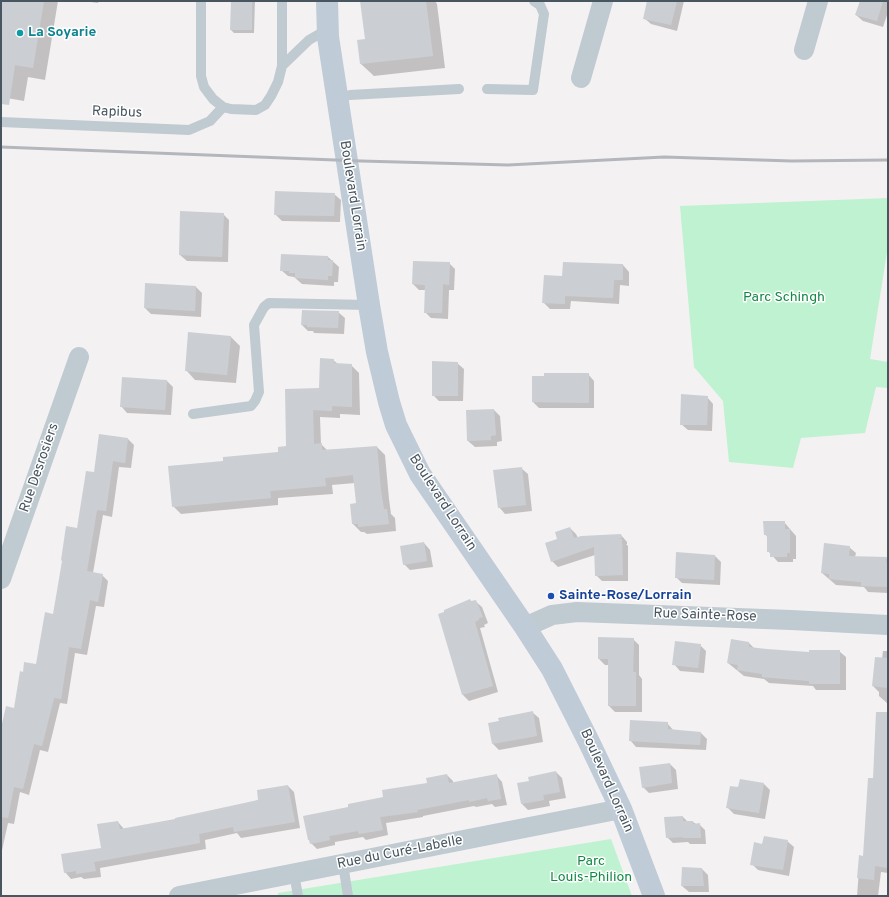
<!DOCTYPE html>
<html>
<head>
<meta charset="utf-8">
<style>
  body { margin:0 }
  #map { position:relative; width:889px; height:897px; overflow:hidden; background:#f4f1f2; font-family:Overpass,sans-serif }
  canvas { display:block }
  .frame { position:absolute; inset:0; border:2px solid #485660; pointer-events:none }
</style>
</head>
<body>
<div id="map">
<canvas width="889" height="897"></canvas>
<div class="frame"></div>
</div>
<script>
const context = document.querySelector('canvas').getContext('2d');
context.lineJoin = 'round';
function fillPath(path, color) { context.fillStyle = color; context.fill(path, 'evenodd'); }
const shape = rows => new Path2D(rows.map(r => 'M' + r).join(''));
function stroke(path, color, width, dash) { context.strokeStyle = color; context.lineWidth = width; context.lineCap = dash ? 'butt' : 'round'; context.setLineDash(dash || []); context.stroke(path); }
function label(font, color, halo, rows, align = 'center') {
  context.font = font + ' Overpass,sans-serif'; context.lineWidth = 3; context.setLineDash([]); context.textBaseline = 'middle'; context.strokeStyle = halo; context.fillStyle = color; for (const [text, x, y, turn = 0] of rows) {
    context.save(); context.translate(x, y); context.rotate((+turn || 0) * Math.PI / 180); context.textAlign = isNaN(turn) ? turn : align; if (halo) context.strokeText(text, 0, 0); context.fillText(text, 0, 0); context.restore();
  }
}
const green = shape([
  [888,198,888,246,870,359,888,362,888,388,876,387,865,433,801,438,793,468,729,462,723,401,694,367,680,206],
  [611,839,632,896,278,896,278,893]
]);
const shadow = shape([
  [1,1,58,1,45,80,28,77,24,101,1,97],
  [83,1,99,1,98,3],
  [232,1,255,1,254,33,234,33,231,30],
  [361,1,435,1,437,4,445,68,374,76,361,64,366,40],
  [649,1,684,1,677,31,651,24,644,18],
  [859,1,888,1,888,12,883,27,863,21,856,15,860,2],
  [334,194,341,200,340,222,282,221,275,214],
  [223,214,229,220,228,262,187,261,180,255],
  [282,255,328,257,339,267,338,282,334,282,334,286,302,284,294,277,288,276,281,270],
  [449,263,455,269,454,290,449,290,448,319,431,318,425,312,426,290,419,290,413,284],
  [623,265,629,272,629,286,620,285,619,304,571,301,570,309,550,309,543,302,563,277],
  [196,287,202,293,201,317,151,314,145,308],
  [338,312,345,318,344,334,314,333,313,331,308,331,302,325],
  [230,336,240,346,236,383,195,380,186,370],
  [333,360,338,364,351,365,359,373,360,415,340,414,340,418,320,417,321,444,327,450,377,447,385,455,389,499,391,514,395,518,396,531,367,534,364,532,361,532,353,524,357,504,355,483,332,485,333,494,278,498,278,505,181,514,173,506,224,462,279,453,287,447,320,389],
  [457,363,464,369,463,401,439,401,433,395],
  [588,374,594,381,594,408,539,408,533,402],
  [167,381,173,387,171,415,127,413,121,406],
  [707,397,713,404,712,431,688,430,681,424],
  [494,410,500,416,502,441,497,442,497,446,475,447,468,441,467,411],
  [128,439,134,445,131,468,119,467,112,517,103,515,93,573,102,575,108,581,104,607,96,606,87,655,75,653,67,704,60,703,48,752,40,750,29,795,20,792,14,824,8,823,1,855,1,733,15,709,23,673,37,665,54,615,95,474],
  [521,468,528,474,532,511,505,514,499,507],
  [784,522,796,536,796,559,793,559,793,562,778,562,768,551,768,538,765,534],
  [570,528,576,534,578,538,621,535,627,542,627,544,626,544,628,546,628,581,602,581,596,575,595,555,558,567,552,561,558,540],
  [424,543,430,550,433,567,410,570,404,564],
  [849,547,856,553,855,557,886,558,888,560,888,593,868,592,864,587,836,585,822,573],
  [715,556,721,562,720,585,682,583,676,577],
  [470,600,472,602,475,601,482,607,488,623,484,625,485,627,480,628,498,692,469,701,463,695],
  [633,639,639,645,639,675,642,679,642,712,615,712,609,706,609,665,605,665,599,659],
  [749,643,755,649,810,653,839,651,846,657,846,690,816,690,813,686,769,683,764,679,744,676,728,663],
  [700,645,706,651,704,673,680,671,674,664],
  [883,651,888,651,888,704,879,696,879,692,873,686,882,659],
  [532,712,539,718,543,742,499,750,493,744,489,724],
  [667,723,674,731,701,733,707,739,706,750,636,747,630,740],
  [888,740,888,873,881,872,878,896,857,896,860,856,864,857,874,779],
  [670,764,676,770,678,789,649,793,643,787],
  [556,772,562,778,566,798,549,801,550,806,528,810,522,804,518,784,530,782],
  [447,775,453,781,453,783,496,775,502,782,507,805,495,807,492,804,476,807,474,806,423,816,423,817,386,823,388,835,366,840,363,837,335,842,335,845,317,849,311,843,345,809,428,784],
  [764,784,770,790,765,819,734,814,727,807,739,788],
  [288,786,294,792,300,828,241,838,237,833,205,840,206,849,100,868,101,877,84,879,81,877,71,879,65,872,103,848,118,822,124,829,176,820,259,800,258,791],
  [683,817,688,822,693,822,696,824,699,824,705,830,706,844,690,844,688,842,673,843,667,837],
  [787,841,794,847,789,876,758,870,752,864,763,845],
  [702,869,708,875,709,892,689,892,682,886]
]);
const building = shape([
  [1,1,44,1,33,68,15,65,9,105,1,104],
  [231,1,252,1,252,30,230,30],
  [360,1,426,1,433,56,360,64,357,40,365,39],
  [647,1,677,1,671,25,643,19],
  [860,1,883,1,877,21,855,15],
  [275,191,335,193,334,216,274,215],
  [180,211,224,213,222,257,179,255],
  [281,254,328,256,328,260,333,260,332,276,328,276,328,280,295,278,295,273,289,273,289,271,280,271],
  [413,261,450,262,449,285,443,284,442,313,424,313,425,285,412,284],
  [563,262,623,264,623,280,614,280,613,298,565,296,565,304,542,303,544,275,562,276],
  [145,283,196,286,195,311,144,308],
  [302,310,339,311,338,328,307,327,307,325,301,325],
  [188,332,231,336,227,375,185,371],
  [320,358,334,359,334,363,352,364,352,407,332,406,332,411,313,410,314,444,322,443,322,450,377,446,381,491,384,509,387,509,389,524,358,527,358,524,352,524,350,504,356,503,353,475,325,478,326,486,270,491,271,498,172,507,168,466,223,461,223,457,278,452,278,447,286,446,285,389,319,388],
  [432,361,458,362,458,396,432,396],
  [544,373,589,373,589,403,532,402,532,376,544,376],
  [122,377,167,380,165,410,120,407],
  [681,394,708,396,707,425,680,425],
  [494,409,496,435,491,436,491,440,467,441,466,410],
  [99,434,128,438,125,463,113,461,106,511,97,510,87,571,103,574,98,602,90,600,81,649,69,647,61,699,54,698,42,746,34,744,23,789,14,787,8,818,1,817,1,728,6,706,14,708,20,671,23,672,24,662,36,664,45,612,53,614,62,561,61,560,66,526,77,528,86,471,94,472],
  [522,467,526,505,498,508,493,470],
  [763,521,785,521,785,529,790,529,790,553,787,553,787,557,770,557,770,552,767,552,767,535,764,535],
  [570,527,574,538,581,536,621,534,622,538,617,539,622,539,623,575,595,576,594,547,551,562,545,543,557,539,555,532],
  [424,542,427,561,403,565,400,546],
  [824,543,850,546,849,556,887,557,886,562,888,562,888,587,861,586,861,582,829,579,829,574,821,573],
  [676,552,715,555,714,580,675,578],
  [470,599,471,601,476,600,483,617,479,618,479,620,475,622,493,686,462,695,438,614,444,612,444,610],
  [598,637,634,638,633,672,636,672,636,706,608,706,608,659,598,659],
  [731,639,749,642,749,647,767,649,809,652,809,650,840,650,840,684,809,684,809,681,762,677,762,674,737,670,738,665,727,663],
  [675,641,701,644,698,668,672,665],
  [875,657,888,658,888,688,872,686],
  [533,711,537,736,492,744,488,723,499,721,498,718],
  [876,712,888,712,888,868,875,866,874,880,857,878,859,855,863,856,868,778,873,778],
  [630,720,668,722,668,729,701,732,700,745,629,741],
  [670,763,672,783,642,788,639,767],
  [556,771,560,792,543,795,544,800,521,804,517,783,529,781,528,777],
  [447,774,449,783,497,774,501,799,488,801,487,798,469,802,469,800,417,810,418,812,380,817,383,830,359,834,358,831,329,836,330,840,310,844,309,840,308,840,303,816,348,807,348,804,383,797,382,790,427,783,426,778],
  [740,779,764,783,759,813,726,808,730,786,738,787],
  [288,785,295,822,234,832,233,827,199,834,200,843,94,862,96,871,76,874,76,871,64,873,61,854,101,848,97,824,118,821,120,829,175,819,175,818,258,800,257,790],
  [683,816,683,821,693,821,693,824,700,823,701,838,683,838,683,837,666,838,664,817],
  [764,836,788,840,783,870,750,865,754,842,762,844],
  [682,867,702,868,704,886,681,886]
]);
const service = shape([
  [201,1,201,76,204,87,213,99,223,107,231,109,256,110,265,105,271,96,278,82,282,66,282,1],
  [282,66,309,40,328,29],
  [487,89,533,90,544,14,540,5,534,1],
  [337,98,350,95,459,89],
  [1,122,189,130,210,121,223,107],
  [193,414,251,406,255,401,259,392,254,325,264,307,269,303,369,305],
  [343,864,348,896],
  [294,873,298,896]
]);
const minor = shape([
  [804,50,818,1],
  [581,78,603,1],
  [1,579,79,357],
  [525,627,552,615,577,612,791,620,888,625],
  [179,896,621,809]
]);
const secondary = shape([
  [327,1,328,37,369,305,377,352,389,402,396,425,420,474,525,627,552,669,589,742,621,809,654,896]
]);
const rail = shape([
  [1,147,361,161,508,165,664,157,792,161,888,160]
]);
const markers = [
  [20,33,4,"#0f9aa8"],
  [551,596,4,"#1a4fb4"]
];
const cultureNames = [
  ["La Soyarie",28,33]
];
const streetNames = [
  ["Rapibus",117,113,2],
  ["Boulevard Lorrain",352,196,81],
  ["Rue Desrosiers",40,468,-71],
  ["Boulevard Lorrain",442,503,57],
  ["Rue Sainte-Rose",705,616,2],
  ["Boulevard Lorrain",606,781,66],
  ["Rue du Curé-Labelle",400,853,-11]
];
const parkNames = [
  ["Parc Schingh",784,298],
  ["Parc",591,862],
  ["Louis-Philion",591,878]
];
const transitNames = [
  ["Sainte-Rose/Lorrain",559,596]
];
fillPath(green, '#bff2d0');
fillPath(shadow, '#0003');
fillPath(building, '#cbcfd4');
stroke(service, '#bfcad1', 10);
stroke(minor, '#bfcad1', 20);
stroke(secondary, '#bfcbd6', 22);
stroke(rail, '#b3b7bc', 3);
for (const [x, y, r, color] of markers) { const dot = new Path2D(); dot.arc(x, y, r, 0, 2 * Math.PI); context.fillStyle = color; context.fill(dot); stroke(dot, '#fff', 1.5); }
label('bold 14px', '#0d838f', '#fff', cultureNames, 'left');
label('14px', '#485660', '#fff', streetNames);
label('14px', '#138846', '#fff', parkNames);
label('bold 14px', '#164399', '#fff', transitNames, 'left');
</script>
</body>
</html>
